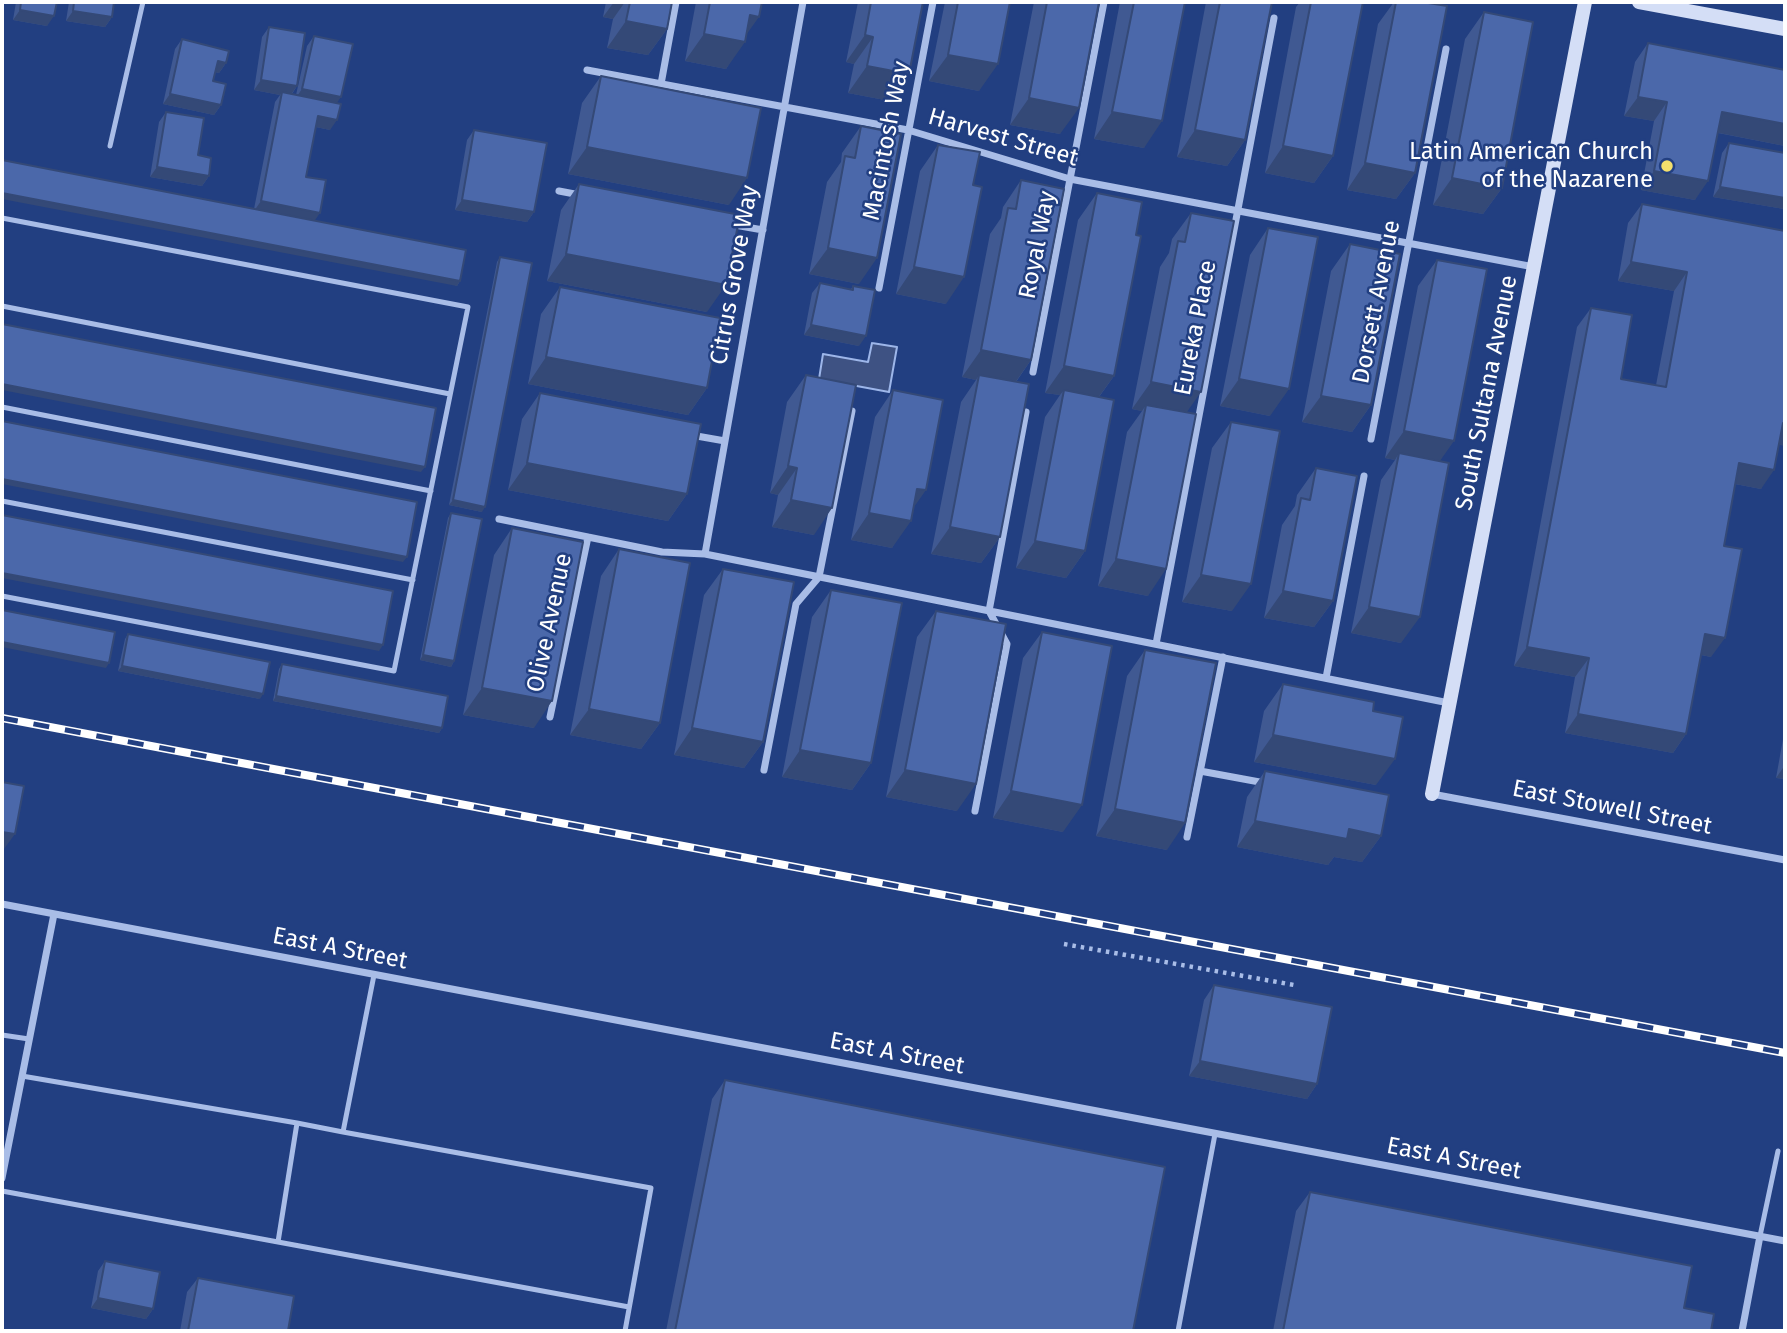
<!DOCTYPE html>
<html>
<head>
<meta charset="utf-8">
<style>
  body { margin:0 }
  #map { position:relative; width:1787px; height:1333px; overflow:hidden; background:#223f81; font-family:"Fira Sans",sans-serif }
  canvas { display:block }
  .frame { position:absolute; inset:0; border:4px solid #fff; pointer-events:none }
</style>
</head>
<body>
<div id="map">
<canvas width="1787" height="1333"></canvas>
<div class="frame"></div>
</div>
<script>
const context = document.querySelector('canvas').getContext('2d');
context.lineJoin = 'round';
function fillPath(path, color) { context.fillStyle = color; context.fill(path, 'evenodd'); }
const shape = rows => new Path2D(rows.map(r => 'M' + r).join(''));
function stroke(path, color, width, dash) { context.strokeStyle = color; context.lineWidth = width; context.lineCap = dash ? 'butt' : 'round'; context.setLineDash(dash || []); context.stroke(path); }
function label(font, color, halo, rows, align = 'center') {
  context.font = font + ' "Fira Sans",sans-serif'; context.lineWidth = 5; context.setLineDash([]); context.textBaseline = 'middle'; context.strokeStyle = halo; context.fillStyle = color; for (const [text, x, y, turn = 0] of rows) {
    context.save(); context.translate(x, y); context.rotate((+turn || 0) * Math.PI / 180); context.textAlign = isNaN(turn) ? turn : align; if (halo) context.strokeText(text, 0, 0); context.fillText(text, 0, 0); context.restore();
  }
}
const water = shape([
  [872,343,897,347,889,392,819,379,823,354,868,362,872,343]
]);
const path = shape([
  [1064,944,1294,985]
]);
const lane = shape([
  [110,146,143,2],
  [2,218,468,307,394,671,2,596],
  [2,306,450,394],
  [2,407,431,491],
  [2,501,413,580],
  [2,1035,29,1039],
  [297,1123,343,1132,374,975],
  [343,1132,651,1188,625,1331],
  [2,1191,278,1242,297,1123,22,1076],
  [1760,1236,1778,1151],
  [278,1242,629,1307],
  [1178,1331,1215,1134]
]);
const street = shape([
  [587,70,908,130,1070,179,1534,267],
  [661,84,676,2],
  [559,191,580,195],
  [729,224,763,230],
  [879,288,933,2],
  [1033,372,1104,2],
  [691,435,725,441],
  [1371,439,1446,49],
  [499,519,662,552,705,554,1449,703],
  [705,554,803,2],
  [1156,644,1274,18],
  [1326,678,1364,476],
  [550,717,588,537],
  [764,770,796,604,819,577,852,411],
  [1200,771,1265,783],
  [1432,794,1785,860],
  [975,811,1007,644,989,611,1026,412],
  [1187,837,1223,657],
  [2,904,1785,1241],
  [2,1178,54,914],
  [1742,1331,1760,1236]
]);
const secondary = shape([
  [1639,2,1785,29],
  [1432,794,1585,2]
]);
const rail = shape([
  [2,718,1785,1053]
]);
const wall = shape([
  [16,2,57,2,47,26,13,20],
  [66,2,114,2,112,17,105,27,66,21,69,2],
  [606,2,672,2,667,29,648,55,607,48,613,19,603,17],
  [696,2,762,2,746,35,726,69,685,61],
  [858,2,923,2,909,74,890,101,848,93,854,64,846,62],
  [945,2,1010,2,979,91,929,81],
  [1034,2,1099,2,1060,134,1010,125],
  [1120,2,1185,2,1144,148,1094,139],
  [1206,2,1272,2,1245,140,1227,166,1177,157],
  [1300,2,1363,2,1333,156,1314,183,1265,173,1296,7],
  [1394,2,1422,2,1415,173,1396,199,1347,190,1378,24],
  [1484,12,1502,188,1483,214,1433,205,1465,39],
  [269,27,297,86,292,94,296,95,307,46,314,36,337,103,330,130,316,127,306,177,315,221,460,281,457,286,254,209,275,102,280,95,254,90,262,37],
  [182,39,226,63,219,73,215,72,213,81,221,105,214,115,163,104,175,49],
  [1648,43,1785,70,1785,146,1718,133,1695,200,1641,190,1654,121,1624,116,1635,62],
  [601,76,729,205,568,174,582,103],
  [166,112,198,155,209,176,202,186,150,177,159,122],
  [861,126,859,284,809,274,827,182,841,162,842,153],
  [474,130,534,212,527,222,455,210,467,140],
  [1729,143,1784,209,1713,197,1722,153],
  [938,145,946,304,896,294,920,171],
  [1021,180,1031,360,1016,382,1000,537,981,563,931,554,961,402,976,380,962,377,990,234,1001,218,1003,207],
  [579,184,707,312,547,281,561,210],
  [1097,193,1136,235,1114,376,1099,397,1085,551,1066,578,1016,568,1045,417,1060,395,1045,393,1078,220],
  [1642,204,1785,231,1785,446,1779,444,1761,489,1735,484,1724,546,1711,657,1701,655,1686,734,1673,753,1565,733,1575,677,1514,666,1577,327,1591,308,1621,379,1656,385,1674,291,1618,281,1628,223],
  [1191,213,1187,413,1148,596,1098,586,1127,432,1142,411,1132,409,1160,267,1169,253,1172,239],
  [1268,228,1270,416,1220,406,1250,255],
  [1350,244,1371,405,1352,432,1302,422,1331,271],
  [500,257,482,512,449,505,497,262],
  [1437,260,1440,461,1401,643,1351,633,1381,480,1395,460,1385,458,1418,286],
  [820,283,851,289,853,286,859,346,804,335,812,293],
  [560,287,707,388,688,415,528,384,541,314],
  [806,375,814,535,772,527,778,495,770,493,787,402],
  [893,390,914,508,892,548,851,540,875,417],
  [540,393,687,494,668,521,508,490,522,419],
  [1231,422,1232,611,1182,602,1212,448],
  [1316,468,1333,601,1314,627,1264,618,1282,525,1295,506,1297,495],
  [451,513,454,661,451,667,420,660,448,518],
  [512,528,534,728,463,715,494,555],
  [619,549,660,723,641,749,570,735,601,576],
  [723,569,763,742,744,768,674,755,704,595],
  [831,590,871,763,852,790,782,777,812,617],
  [936,611,957,811,886,797,917,637],
  [1042,632,1063,832,993,818,1023,658],
  [128,634,260,699,118,671,125,639],
  [1145,650,1167,850,1096,836,1127,676],
  [282,664,442,728,439,733,273,701,279,669],
  [1283,684,1373,711,1376,785,1254,762,1264,711],
  [1785,728,1785,779,1776,778],
  [1265,771,1381,836,1362,862,1334,857,1328,865,1237,847,1247,797],
  [1214,985,1317,1084,1307,1099,1189,1076,1204,1000],
  [725,1080,1133,1331,666,1331,712,1099],
  [1310,1192,1684,1308,1711,1331,1273,1331,1296,1211],
  [105,1261,153,1309,146,1319,91,1308,98,1271],
  [198,1278,288,1331,180,1331,187,1292]
]);
const shadedWall = shape([
  [614,2,625,2,613,19,603,17],
  [20,10,54,16,47,26,13,20],
  [73,11,112,17,105,27,66,21],
  [750,15,759,17,741,42,745,42,726,69,685,61,704,34],
  [626,21,667,29,648,55,607,48],
  [865,35,873,37,854,64,846,62],
  [948,55,998,64,979,91,929,81],
  [218,61,226,63,219,73,211,71],
  [867,66,909,74,890,101,848,93],
  [261,80,297,86,290,96,282,92,280,95,254,90],
  [302,89,341,97,334,107,295,99],
  [170,94,221,105,214,115,163,104],
  [1638,97,1667,102,1654,121,1624,116],
  [1029,98,1079,108,1060,134,1010,125],
  [1112,112,1162,121,1144,148,1094,139],
  [1722,112,1785,124,1785,146,1709,131],
  [318,116,337,120,330,130,311,126],
  [1195,130,1245,140,1227,166,1177,157],
  [1283,146,1333,156,1314,183,1265,173],
  [587,147,747,178,729,205,568,174],
  [1365,163,1415,173,1396,199,1347,190],
  [157,167,209,176,202,186,150,177],
  [1654,171,1708,181,1695,200,1641,190],
  [1452,178,1502,188,1483,214,1433,205],
  [1720,187,1785,198,1785,208,1784,209,1713,197],
  [2,193,460,281,457,286,2,199],
  [462,200,534,212,527,222,455,210],
  [261,201,320,213,313,223,254,211],
  [828,248,877,258,859,284,809,274],
  [566,254,726,285,707,312,547,281],
  [1631,262,1687,272,1674,291,1618,281],
  [914,267,964,277,946,304,896,294],
  [811,325,866,336,859,346,804,335],
  [981,350,1031,360,1012,387,979,375,976,380,962,377],
  [546,357,707,388,688,415,528,384],
  [1064,366,1114,376,1095,402,1064,390,1060,395,1045,393],
  [1239,379,1289,389,1270,416,1220,406],
  [1151,382,1201,392,1182,419,1146,405,1142,411,1132,409],
  [2,384,425,467,421,472,2,390],
  [1321,396,1371,405,1352,432,1302,422],
  [1783,423,1785,424,1785,446,1769,443],
  [1404,431,1454,441,1435,468,1399,453,1395,460,1385,458],
  [527,463,687,494,668,521,508,490],
  [1739,463,1774,470,1761,489,1725,482],
  [788,466,797,468,778,495,770,493],
  [2,479,407,557,403,562,2,484],
  [917,489,926,490,907,517],
  [453,500,485,507,482,512,449,505],
  [791,500,832,508,814,535,772,527],
  [869,513,911,521,892,548,851,540],
  [950,527,1000,537,981,563,931,554],
  [1035,541,1085,551,1066,578,1016,568],
  [1116,559,1166,569,1148,596,1098,586],
  [2,573,383,645,379,651,2,578],
  [1201,575,1251,584,1232,611,1182,602],
  [1283,591,1333,601,1314,627,1264,618],
  [1369,607,1420,617,1401,643,1351,633],
  [1705,634,1725,638,1711,657,1692,653],
  [2,642,109,663,106,668,2,647],
  [1527,647,1589,658,1575,677,1514,666],
  [423,655,454,661,451,667,420,660],
  [122,666,263,694,260,699,118,671],
  [482,688,552,701,534,728,463,715],
  [276,696,442,728,439,733,273,701],
  [589,709,660,723,641,749,570,735],
  [1578,714,1686,734,1673,753,1565,733],
  [692,728,763,742,744,768,674,755],
  [1273,735,1395,759,1376,785,1254,762],
  [800,750,871,763,852,790,782,777],
  [1785,765,1785,779,1776,778],
  [905,770,976,784,957,811,886,797],
  [1011,791,1082,805,1063,832,993,818],
  [1115,809,1185,823,1167,850,1096,836],
  [1255,821,1349,829,1381,836,1362,862,1334,857,1328,865,1237,847],
  [2,832,15,834,4,849,2,848],
  [1200,1061,1317,1084,1307,1099,1189,1076],
  [98,1298,153,1309,146,1319,91,1308]
]);
const building = shape([
  [21,2,57,2,54,16,20,10,21,2],
  [74,2,114,2,112,17,73,11,74,2],
  [630,2,672,2,667,29,626,21,630,2],
  [710,2,762,2,759,17,750,15,745,42,704,34,710,2],
  [871,2,923,2,909,74,867,66,873,37,865,35,871,2],
  [958,2,1010,2,998,64,948,55,958,2],
  [1047,2,1099,2,1079,108,1029,98,1047,2],
  [1134,2,1185,2,1162,121,1112,112,1134,2],
  [1220,2,1272,2,1245,140,1195,130,1220,2],
  [1311,2,1363,2,1333,156,1283,146,1311,2],
  [1396,2,1422,2,1447,6,1415,173,1365,163,1396,2],
  [1484,12,1533,22,1502,188,1452,178,1484,12],
  [269,27,305,33,297,86,261,80,269,27],
  [314,36,353,44,341,97,302,89,314,36],
  [182,39,229,51,226,63,218,61,213,81,226,84,221,105,170,94,182,39],
  [1648,43,1785,70,1785,124,1722,112,1708,181,1654,171,1667,102,1638,97,1648,43],
  [601,76,761,108,747,178,587,147,601,76],
  [282,92,341,104,337,120,318,116,306,177,326,180,320,213,261,201,282,92],
  [166,112,204,118,198,155,211,158,209,176,157,167,166,112],
  [861,126,901,134,877,258,828,248,845,156,855,158,861,126],
  [474,130,547,143,534,212,462,200,474,130],
  [1729,143,1785,153,1785,198,1720,187,1729,143],
  [938,145,980,152,973,185,982,187,964,277,914,267,938,145],
  [2,160,466,250,460,281,2,193,2,160],
  [1021,180,1064,189,1031,360,981,350,1008,208,1016,209,1021,180],
  [579,184,740,215,726,285,566,254,579,184],
  [1097,193,1142,202,1136,235,1141,236,1114,376,1064,366,1097,193],
  [1642,204,1785,231,1785,424,1783,423,1774,470,1739,463,1724,546,1742,549,1725,638,1705,634,1686,734,1578,714,1589,658,1527,647,1591,308,1632,315,1621,379,1666,387,1687,272,1631,262,1642,204],
  [1191,213,1234,221,1201,392,1151,382,1178,241,1185,242,1191,213],
  [1268,228,1318,237,1289,389,1239,379,1268,228],
  [1350,244,1400,254,1371,405,1321,396,1350,244],
  [500,257,532,263,485,507,453,500,500,257],
  [1437,260,1487,269,1454,441,1404,431,1437,260],
  [820,283,853,290,853,286,875,290,866,336,811,325,820,283],
  [560,287,720,318,707,388,546,357,560,287],
  [2,324,436,408,425,467,2,384,2,324],
  [806,375,856,385,832,508,791,500,797,468,788,466,806,375],
  [979,375,1029,384,1000,537,950,527,979,375],
  [893,390,943,400,926,490,917,489,911,521,869,513,893,390],
  [1064,390,1114,400,1085,551,1035,541,1064,390],
  [540,393,701,424,687,494,527,463,540,393],
  [1146,405,1196,414,1166,569,1116,559,1146,405],
  [2,421,417,502,407,557,2,479,2,421],
  [1231,422,1280,431,1251,584,1201,575,1231,422],
  [1399,453,1449,463,1420,617,1369,607,1399,453],
  [1316,468,1357,476,1333,601,1283,591,1301,498,1310,500,1316,468],
  [451,513,482,519,454,661,423,655,451,513],
  [2,515,393,591,383,645,2,573,2,515],
  [512,528,583,542,552,701,482,688,512,528],
  [619,549,690,563,660,723,589,709,619,549],
  [723,569,794,582,763,742,692,728,723,569],
  [831,590,902,603,871,763,800,750,831,590],
  [2,610,115,632,109,663,2,642,2,610],
  [936,611,1006,624,976,784,905,770,936,611],
  [1042,632,1112,646,1082,805,1011,791,1042,632],
  [128,634,270,662,263,694,122,666,128,634],
  [1145,650,1216,663,1185,823,1115,809,1145,650],
  [282,664,448,696,442,728,276,696,282,664],
  [1283,684,1374,702,1373,711,1403,717,1395,759,1273,735,1283,684],
  [1265,771,1389,795,1381,836,1349,829,1347,839,1255,821,1265,771],
  [2,782,24,786,15,834,2,832,2,782],
  [1214,985,1332,1007,1317,1084,1200,1061,1214,985],
  [725,1080,1165,1167,1133,1331,675,1331,725,1080],
  [1310,1192,1692,1266,1684,1308,1714,1314,1711,1331,1283,1331,1310,1192],
  [105,1261,160,1272,153,1309,98,1298,105,1261],
  [198,1278,294,1296,288,1331,188,1331,198,1278]
]);
const markers = [
  [1667,166,7,"#f3df6c"]
];
const streetNames = [
  ["Harvest Street",1003,138,16],
  ["Macintosh Way",887,141,-79],
  ["Royal Way",1038,245,-79],
  ["Citrus Grove Way",735,275,-80],
  ["Dorsett Avenue",1377,302,-79],
  ["Eureka Place",1196,328,-79],
  ["South Sultana Avenue",1487,393,-79],
  ["Olive Avenue",550,623,-78],
  ["East Stowell Street",1612,808,11],
  ["East A Street",340,949,11],
  ["East A Street",897,1054,11],
  ["East A Street",1454,1159,11]
];
const poiNames = [
  ["Latin American Church",1653,152],
  ["of the Nazarene",1653,180]
];
fillPath(water, '#3e5283');
stroke(water, '#9db6e9', 2);
stroke(path, '#a9bde7', 4.5, [3.5, 5]);
stroke(lane, '#a9bde7', 5);
stroke(street, '#a9bde7', 7);
stroke(secondary, '#d4def6', 14);
stroke(rail, '#fff', 8);
stroke(rail, '#223f81', 5, [16]);
fillPath(wall, '#405992');
fillPath(shadedWall, '#344977');
fillPath(building, '#4b68aa');
stroke(building, '#344977', 2);
for (const [x, y, r, color] of markers) { const dot = new Path2D(); dot.arc(x, y, r, 0, 2 * Math.PI); context.fillStyle = color; context.fill(dot); stroke(dot, '#223f81', 2.5); }
label('24px', '#fff', '#223f81', streetNames);
label('24px', '#fff', '#223f81', poiNames, 'right');
</script>
</body>
</html>
